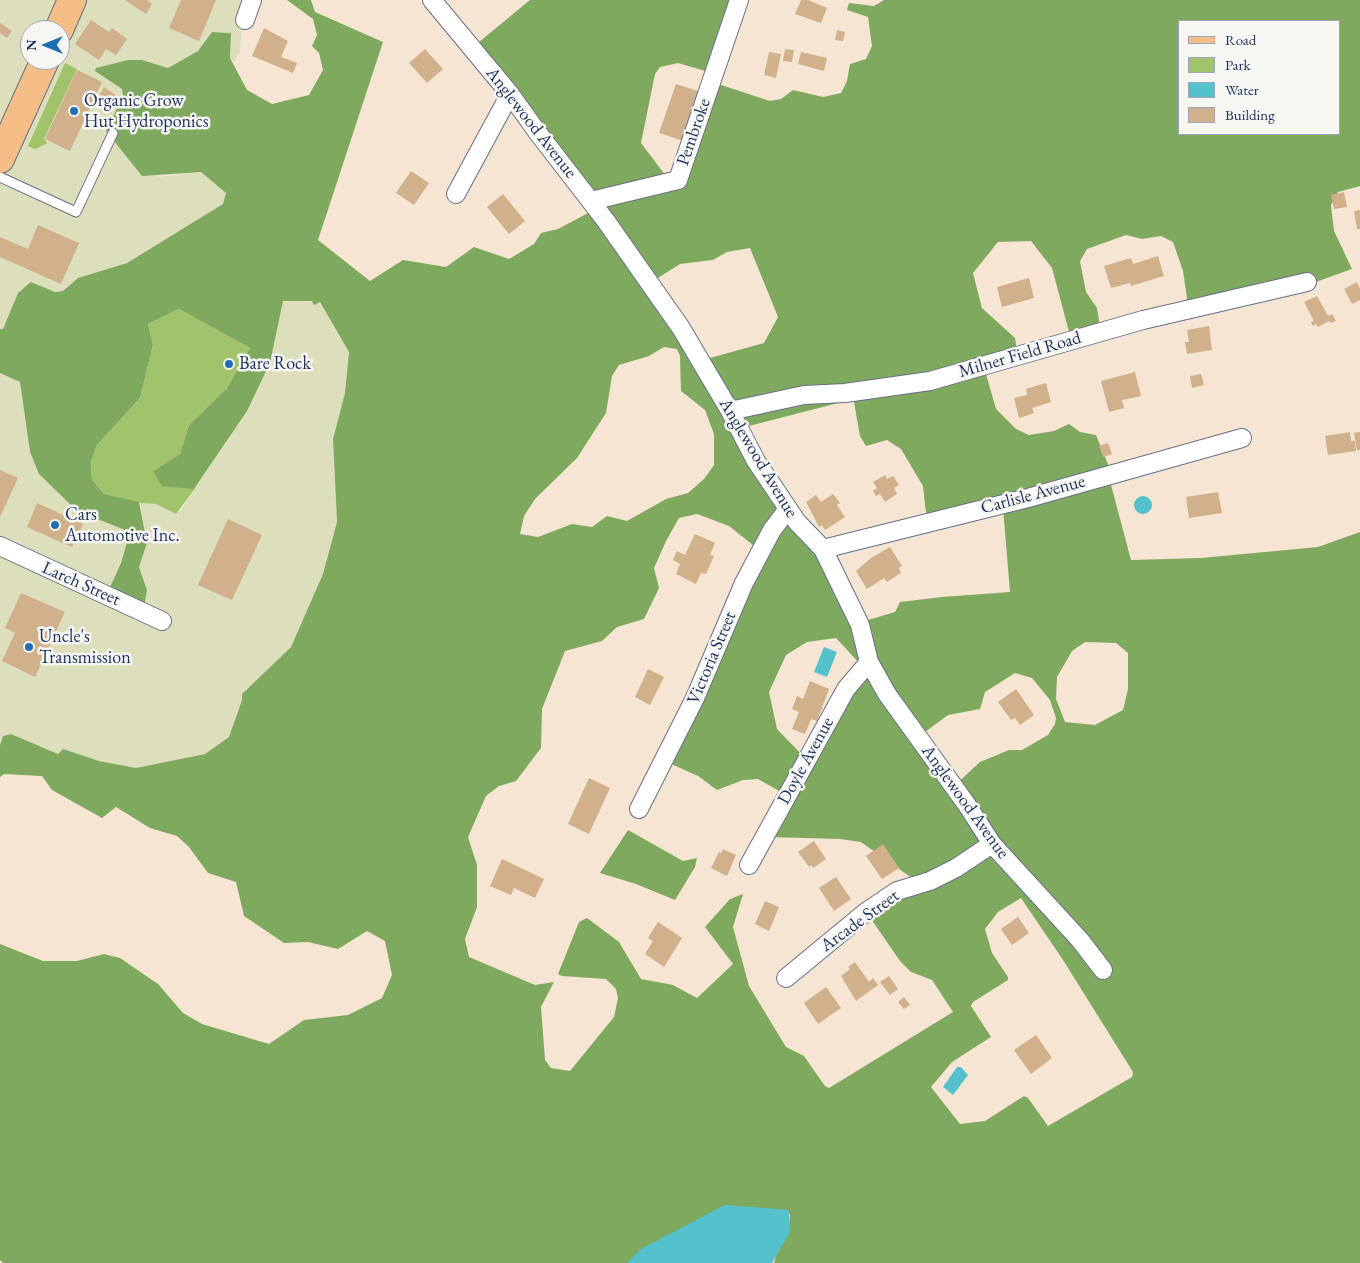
<!DOCTYPE html>
<html>
<head>
<meta charset="utf-8">
<style>
  body { margin:0 }
  #map { position:relative; width:1360px; height:1263px; overflow:hidden; background:#f5e5d2; font-family:"EB Garamond",serif }
  canvas { display:block }
  .legend { position:absolute; left:1178px; top:20px; width:162px; height:115px; box-sizing:border-box; background:#f6f6f2; border:1px solid #9ea6b7; margin:0; padding:6px 9px; list-style:none; font-size:15px; color:#1b2f5e }
  .legend li { display:flex; align-items:center; gap:10px; height:25px }
  .legend b { width:25px; border:1px solid #9ea6b7 }
  .north { position:absolute; left:20px; top:20px; width:50px; height:50px; box-sizing:border-box; background:#f6f6f2; border:1px solid #9ea6b7; border-radius:50%; rotate:270deg; font-size:14px; font-weight:700; line-height:20px; text-align:center; color:#1b2f5e }
  .north::after { content:''; display:block; margin:auto; width:18px; height:22px; background:#1f6fb2; clip-path:polygon(50% 0,100% 100%,50% 72%,0 100%) }
</style>
</head>
<body>
<div id="map">
<canvas width="1360" height="1263"></canvas>
<ul class="legend">
<li><b style="height:6px;background:#f6be87"></b>Road</li>
<li><b style="height:14px;background:#a1c36c"></b>Park</li>
<li><b style="height:14px;background:#54c1cd"></b>Water</li>
<li><b style="height:14px;background:#d1b18b"></b>Building</li>
</ul>
<div class="north">N</div>
</div>
<script>
const context = document.querySelector('canvas').getContext('2d');
context.lineJoin = 'round';
function fillPath(path, color) { context.fillStyle = color; context.fill(path, 'evenodd'); }
const shape = rows => new Path2D(rows.map(r => 'M' + r).join(''));
function stroke(path, color, width, dash) { context.strokeStyle = color; context.lineWidth = width; context.lineCap = dash ? 'butt' : 'round'; context.setLineDash(dash || []); context.stroke(path); }
function label(font, color, halo, rows, align = 'center') {
  context.font = font + ' "EB Garamond",serif'; context.lineWidth = 5; context.setLineDash([]); context.textBaseline = 'middle'; context.strokeStyle = halo; context.fillStyle = color; for (const [text, x, y, turn = 0] of rows) {
    context.save(); context.translate(x, y); context.rotate((+turn || 0) * Math.PI / 180); context.textAlign = isNaN(turn) ? turn : align; if (halo) context.strokeText(text, 0, 0); context.fillText(text, 0, 0); context.restore();
  }
}
const built = shape([
  [0,0,251,0,242,24,240,52,234,62,230,58,231,33,212,32,198,51,168,68,142,60,128,60,96,68,122,89,123,96,106,131,158,177,201,172,227,193,223,204,127,263,78,278,63,291,18,293,3,329,0,329],
  [30,30,60,30,60,60,30,60],
  [283,301,320,302,349,352,345,393,333,439,337,522,323,574,291,647,242,694,242,700,229,737,205,754,136,768,58,754,11,734,3,736,0,745,0,373,20,382,30,452,39,474,77,511,130,532,121,563,106,596,147,590,139,567,147,543,140,503,156,504,176,514,180,511,247,411,270,363]
]);
const green = shape([
  [65,63,77,69,44,139,47,142,46,144,35,149,28,146],
  [179,309,250,348,227,388,189,425,180,454,153,471,194,489,199,483,176,514,156,504,140,503,104,494,92,480,91,462,97,445,140,398,153,345,148,324]
]);
const forest = shape([
  [287,0,311,0,315,12,383,42,318,240,370,281,403,260,446,267,474,247,509,259,534,244,541,233,558,229,590,212,473,47,530,0,742,0,716,74,678,63,660,67,655,74,641,143,672,184,718,84,770,101,781,99,793,90,823,97,841,93,847,81,850,64,866,59,872,46,868,17,847,10,849,3,874,6,884,0,1360,0,1360,186,1338,192,1331,205,1334,231,1352,269,1296,289,1189,312,1183,271,1173,242,1161,236,1142,239,1126,235,1087,249,1080,261,1086,292,1097,308,1101,334,1072,343,1052,268,1031,241,998,242,973,273,982,308,1015,338,1018,357,984,367,996,409,1016,429,1029,435,1054,431,1069,424,1080,432,1096,435,1112,474,1110,481,1131,560,1201,558,1318,547,1360,532,1360,1263,774,1263,780,1238,789,1227,790,1214,729,1211,635,1263,3,1263,0,1260,0,944,43,961,77,961,104,954,120,958,158,984,183,1013,202,1024,269,1044,304,1020,348,1015,382,998,392,975,385,941,367,931,338,949,308,942,284,943,244,916,236,882,208,873,189,847,177,836,150,828,116,807,102,818,52,790,42,776,4,774,0,777,0,745,3,736,11,734,58,754,63,749,99,761,136,768,205,754,229,737,242,700,242,694,291,647,323,574,337,522,333,439,345,393,349,352,320,302,314,305,312,301,283,301,270,363,247,411,194,489,162,486,153,471,180,454,189,425,227,388,250,348,179,309,148,324,153,345,140,398,97,445,91,462,92,480,104,494,139,502,147,543,139,567,147,590,144,607,106,596,121,563,130,532,77,511,39,474,30,452,20,382,0,373,0,329,3,329,18,293,31,282,55,292,63,291,78,278,127,263,223,204,226,193,201,172,142,176,106,131,123,96,122,89,95,71,96,68,128,60,142,60,168,68,198,51,212,32,231,33,230,58,247,90,272,104,309,95,323,70,319,53,312,46,317,35,313,19],
  [1179,21,1339,21,1339,134,1179,134],
  [750,248,778,317,764,343,699,361,650,283,680,264,713,260,727,252],
  [664,347,677,349,680,356,681,391,705,410,714,434,714,465,704,479,688,493,666,499,627,521,607,516,592,527,572,524,538,537,520,534,524,516,535,499,577,458,606,413,612,376,619,365,649,356],
  [846,401,854,402,860,436,866,446,887,440,901,449,923,486,927,522,1003,508,1010,592,942,597,900,602,895,612,858,623,745,427],
  [697,514,729,526,758,549,667,762,698,776,717,790,743,780,758,779,788,796,769,837,840,839,861,842,919,883,869,916,900,961,911,972,932,980,953,1012,829,1088,825,1086,804,1056,786,1047,749,986,733,927,743,894,730,899,705,927,733,964,697,998,673,985,641,979,619,942,587,918,579,922,558,974,562,976,606,979,616,989,618,998,614,1017,570,1071,551,1068,545,1060,541,1007,554,982,535,985,469,957,465,939,477,907,477,865,468,837,486,796,499,786,516,781,541,748,542,709,565,651,602,641,617,627,644,619,659,588,654,568,666,541,679,518],
  [836,638,861,665,807,760,777,729,769,692,786,655,807,642],
  [1085,642,1116,643,1128,653,1128,689,1123,710,1095,725,1065,722,1056,699,1057,677,1072,651],
  [1015,673,1032,678,1050,700,1056,718,1055,724,1048,735,1022,750,1009,750,980,762,954,786,917,738,948,715,980,709,985,692],
  [1021,898,1063,960,1133,1072,1132,1077,1048,1126,1028,1098,1024,1096,985,1121,960,1124,931,1087,952,1062,991,1037,971,1006,973,1002,1008,980,1008,977,992,953,985,929,998,912],
  [628,830,683,861,697,858,695,867,675,900,636,884,600,873]
]);
const water = shape([
  '1134 505a9 9 0 1 1 18 0a9 9 0 1 1-18 0Z',
  [824,647,837,652,827,677,814,672],
  [957,1067,961,1067,968,1075,953,1095,943,1087],
  [725,1205,789,1210,790,1232,772,1263,627,1263,641,1249]
]);
const building = shape([
  [125,0,147,0,152,4,146,14],
  [181,0,216,0,199,41,169,28],
  [801,0,808,0,827,8,821,23,795,14],
  [91,20,109,32,112,28,127,39,116,55,106,49,99,60,75,44],
  [0,23,12,31,7,38,0,33],
  [264,28,288,41,281,57,297,63,293,73,252,56],
  [837,30,845,32,843,41,835,40],
  [425,49,443,69,427,83,409,63],
  [785,49,794,50,792,62,783,61],
  [769,52,781,54,776,78,764,75],
  [801,52,827,58,824,71,798,64],
  [77,70,102,82,70,151,45,139],
  [676,84,701,92,684,141,659,133],
  [104,87,120,98,110,114,95,104],
  [411,171,429,183,414,205,396,193],
  [1344,192,1347,207,1334,209,1331,195],
  [503,194,525,221,509,234,487,207],
  [1360,210,1360,229,1357,229,1354,211],
  [38,225,79,243,61,284,0,257,0,237,28,249],
  [1158,256,1164,276,1131,286,1130,283,1111,288,1104,266,1131,258,1133,264],
  [1029,278,1034,298,1002,307,997,287],
  [1357,282,1360,289,1360,300,1352,304,1344,289],
  [1317,296,1328,316,1332,314,1336,321,1331,323,1329,321,1318,327,1316,324,1313,326,1311,322,1314,321,1304,302],
  [1209,326,1212,350,1187,354,1185,342,1189,342,1187,330],
  [1135,372,1141,396,1122,400,1124,408,1109,412,1101,381],
  [1201,374,1204,385,1192,388,1190,376],
  [1046,383,1051,402,1032,408,1034,413,1019,418,1014,398,1027,395,1026,389],
  [1350,432,1351,441,1355,441,1356,451,1328,455,1325,436],
  [1360,432,1360,450,1357,450,1354,433],
  [1108,443,1112,454,1103,457,1099,446],
  [0,470,18,478,0,517],
  [885,475,887,479,893,476,899,485,894,488,897,494,885,502,880,494,876,496,873,491,877,488,873,482],
  [1218,492,1222,513,1189,518,1186,497],
  [833,494,840,503,837,505,845,517,825,530,822,525,819,527,806,502,816,495,821,502],
  [37,503,83,524,72,547,27,527],
  [228,519,262,535,232,600,198,585],
  [695,534,715,543,710,555,714,556,706,574,701,573,696,584,676,574,680,564,673,560,677,551,685,555],
  [890,547,902,566,899,568,901,573,887,582,884,578,867,589,856,571,871,558],
  [21,593,65,612,35,677,2,661,15,633,5,628],
  [648,669,664,677,650,705,635,697],
  [810,681,829,689,817,721,811,719,805,734,792,729,799,712,792,709,797,696,803,699],
  [1016,689,1034,715,1020,725,1015,718,1011,720,998,702],
  [589,778,610,788,589,834,568,824],
  [814,841,826,859,813,868,811,865,809,867,798,852],
  [883,844,899,868,882,879,866,856],
  [723,849,736,855,727,876,711,868,719,852,721,853],
  [502,859,544,879,535,898,514,888,511,895,490,886],
  [836,877,851,899,834,911,819,888],
  [765,901,779,907,769,931,755,924],
  [1018,917,1029,933,1012,945,1001,929],
  [658,922,682,938,664,967,645,954,653,941,648,938],
  [855,962,869,982,873,978,878,985,856,1001,841,976,850,969,848,967],
  [889,976,898,989,890,995,880,982],
  [826,987,841,1008,818,1024,804,1003],
  [904,997,910,1005,904,1009,898,1002],
  [1036,1035,1052,1058,1031,1074,1014,1050]
]);
const service = shape([
  [0,177,76,212,113,133]
]);
const minor = shape([
  [432,0,510,94,538,133,606,221,681,328,730,411,756,461,797,522,823,549,860,625,869,662,887,694,967,805,992,844,1080,940,1103,970],
  [245,20,252,0],
  [456,194,510,94],
  [591,201,678,180,739,0],
  [730,411,804,395,845,393,930,381,1143,320,1307,282],
  [0,546,162,621],
  [823,549,1028,498,1242,438],
  [639,809,695,698,744,583,772,530,788,509],
  [749,865,846,689,869,662],
  [786,978,866,912,897,891,930,881,956,868,992,844]
]);
const primary = shape([
  [59,30,72,0],
  [0,159,45,60]
]);
const markers = [
  [74,111,5,"#1f6fb2"],
  [229,364,5,"#1f6fb2"],
  [55,525,5,"#1f6fb2"],
  [29,647,5,"#1f6fb2"]
];
const poiNames = [
  ["Organic Grow",84,101],
  ["Hut Hydroponics",84,122],
  ["Bare Rock",239,364],
  ["Cars",65,515],
  ["Automotive Inc.",65,536],
  ["Uncle's",39,637],
  ["Transmission",39,658]
];
const streetNames = [
  ["Anglewood Avenue",531,123,52],
  ["Pembroke",694,132,-71],
  ["Milner Field Road",1020,355,-16],
  ["Anglewood Avenue",758,458,59],
  ["Carlisle Avenue",1033,495,-15],
  ["Larch Street",81,584,24],
  ["Victoria Street",712,658,-67],
  ["Doyle Avenue",806,761,-61],
  ["Anglewood Avenue",965,802,54],
  ["Arcade Street",860,921,-36]
];
fillPath(built, '#dddebc');
fillPath(green, '#a1c36c');
fillPath(forest, '#80a960');
fillPath(water, '#54c1cd');
fillPath(building, '#d1b18b');
stroke(service, '#676f87', 11);
stroke(minor, '#676f87', 20);
stroke(primary, '#676f87', 30);
stroke(service, '#fff', 9);
stroke(minor, '#fff', 18);
stroke(primary, '#f6be87', 28);
for (const [x, y, r, color] of markers) { const dot = new Path2D(); dot.arc(x, y, r, 0, 2 * Math.PI); context.fillStyle = color; context.fill(dot); stroke(dot, '#f6f6f2', 2); }
label('18px', '#1b2f5e', '#f6f6f2', poiNames, 'left');
label('18px', '#1b2f5e', '#f6f6f2', streetNames);
</script>
</body>
</html>
